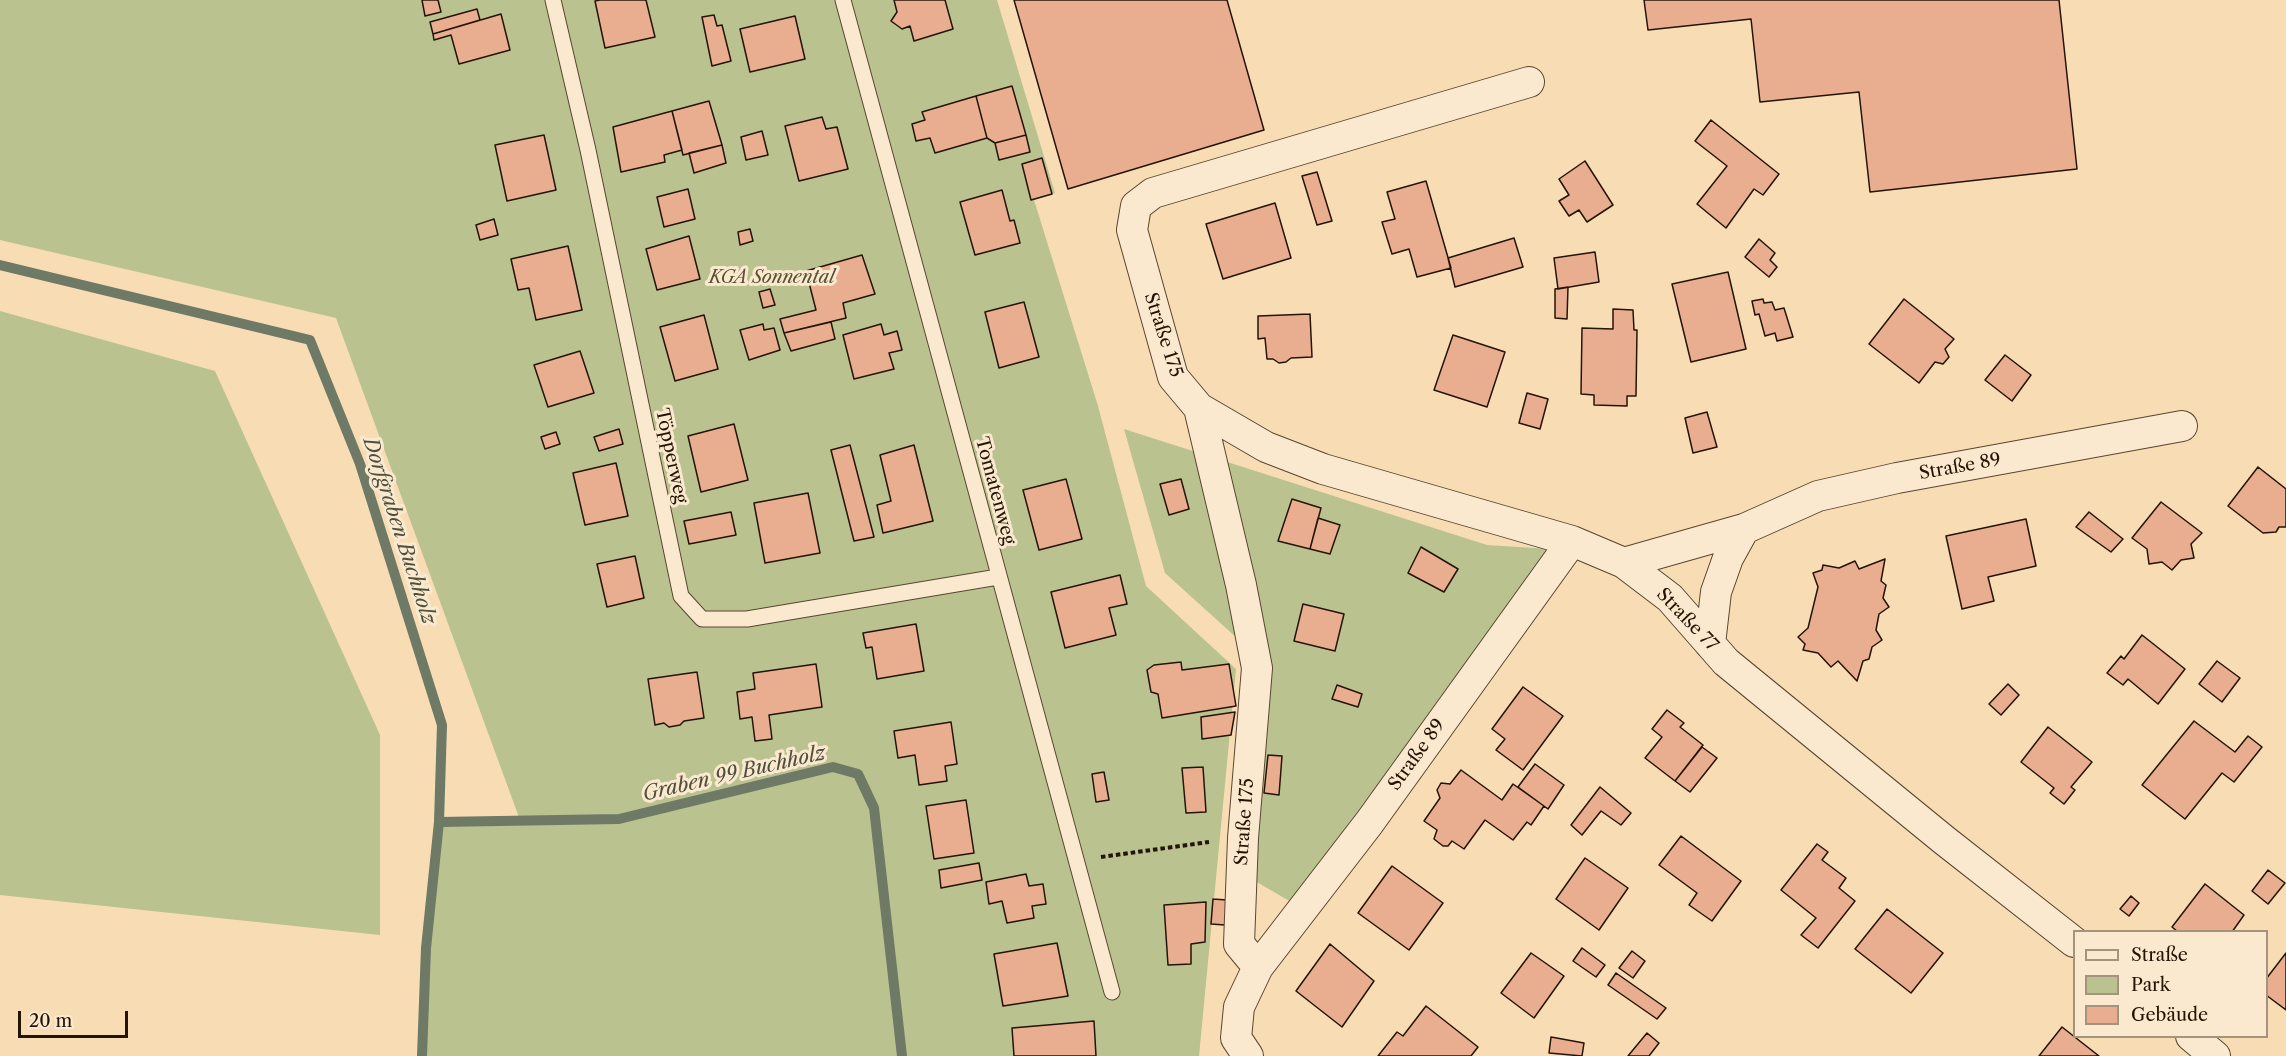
<!DOCTYPE html>
<html>
<head>
<meta charset="utf-8">
<style>
  body { margin:0 }
  #map { position:relative; width:2286px; height:1056px; overflow:hidden; background:#f8ddb4; font-family:"Libre Caslon Text",serif }
  canvas { display:block }
  .legend { position:absolute; left:2073px; top:930px; width:195px; height:108px; box-sizing:border-box; background:#fae9ce; border:2px solid #a4947e; margin:0; padding:8px 10px; list-style:none; font-size:18px; color:#241405 }
  .legend li { display:flex; align-items:center; gap:12px; height:30px }
  .legend b { width:30px; border:2px solid #a4947e }
  .scale { position:absolute; left:18px; top:1011px; width:110px; height:27px; box-sizing:border-box; border:3px solid #241405; border-top:0; padding-left:8px; font-size:18px; line-height:21px; white-space:nowrap; color:#241405; -webkit-text-stroke:4px #fae9ce; paint-order:stroke }
</style>
</head>
<body>
<div id="map">
<canvas width="2286" height="1056"></canvas>
<ul class="legend">
<li><b style="height:8px;background:#fae9ce"></b>Straße</li>
<li><b style="height:16px;background:#bac28f"></b>Park</li>
<li><b style="height:16px;background:#e9ae90"></b>Gebäude</li>
</ul>
<div class="scale">20 m</div>
</div>
<script>
const context = document.querySelector('canvas').getContext('2d');
context.lineJoin = 'round';
function fillPath(path, color) { context.fillStyle = color; context.fill(path, 'evenodd'); }
const shape = rows => new Path2D(rows.map(r => 'M' + r).join(''));
function stroke(path, color, width, dash) { context.strokeStyle = color; context.lineWidth = width; context.lineCap = dash ? 'butt' : 'round'; context.setLineDash(dash || []); context.stroke(path); }
function label(font, color, halo, rows, align = 'center') {
  context.font = font + ' "Libre Caslon Text",serif'; context.lineWidth = 6; context.setLineDash([]); context.textBaseline = 'middle'; context.strokeStyle = halo; context.fillStyle = color; for (const [text, x, y, turn = 0] of rows) {
    context.save(); context.translate(x, y); context.rotate((+turn || 0) * Math.PI / 180); context.textAlign = isNaN(turn) ? turn : align; if (halo) context.strokeText(text, 0, 0); context.fillText(text, 0, 0); context.restore();
  }
}
const green = shape([
  [0,0,997,0,1055,193,1034,200,1098,406,1146,586,1236,669,1199,1056,422,1056,426,948,439,822,520,820,336,318,0,240],
  [0,311,215,371,380,735,380,935,0,895],
  [1124,429,1487,545,1551,549,1291,902,1250,878,1259,658,1165,573]
]);
const stream = shape([
  [0,265,310,340,360,464,442,725,439,822,426,948,422,1056],
  [439,822,619,819,833,767,858,774,874,808,902,1056]
]);
const building = shape([
  [422,0,438,0,441,12,425,16,422,0],
  [600,0,646,0,655,37,605,48,595,1,600,0],
  [894,0,945,0,953,29,914,41,910,26,902,29,891,21,897,12,894,0],
  [1014,0,1227,0,1264,130,1068,189,1014,0],
  [1644,0,2059,0,2077,169,1870,192,1859,92,1760,102,1751,19,1648,30,1644,0],
  [477,9,480,20,433,34,430,22,477,9],
  [501,14,510,50,459,64,451,35,434,40,433,34,501,14],
  [714,15,717,26,722,25,731,61,712,66,702,17,714,15],
  [795,16,805,59,750,72,740,29,795,16],
  [1012,86,1026,135,995,143,987,138,976,96,1012,86],
  [976,96,987,138,935,153,930,138,916,141,912,124,925,120,922,112,976,96],
  [709,101,722,145,683,155,672,111,709,101],
  [672,111,682,150,664,155,665,162,621,172,613,127,672,111],
  [822,117,826,129,837,127,848,169,799,181,785,126,822,117],
  [1711,120,1779,174,1763,195,1754,189,1726,228,1697,204,1727,166,1695,141,1711,120],
  [762,131,768,155,746,160,741,137,762,131],
  [544,135,556,190,507,201,495,145,544,135],
  [1026,135,1030,152,999,160,995,143,1026,135],
  [722,145,726,163,694,173,689,153,722,145],
  [1042,158,1052,194,1031,200,1022,164,1042,158],
  [1585,161,1613,205,1587,222,1579,210,1569,216,1559,201,1569,195,1559,179,1585,161],
  [1317,172,1332,221,1317,225,1302,176,1317,172],
  [1426,181,1451,268,1417,277,1409,249,1392,254,1382,222,1395,219,1387,192,1426,181],
  [688,189,695,219,664,227,657,197,688,189],
  [1002,190,1010,221,1014,220,1020,243,975,255,960,202,1002,190],
  [1275,203,1291,258,1223,279,1206,224,1275,203],
  [494,219,498,235,480,240,476,225,494,219],
  [750,229,753,241,740,245,738,232,750,229],
  [689,236,700,279,657,290,646,249,689,236],
  [1514,238,1523,267,1455,287,1448,258,1514,238],
  [1759,239,1775,253,1770,260,1777,267,1769,277,1745,257,1759,239],
  [568,246,582,310,536,320,529,288,518,290,511,259,568,246],
  [1595,252,1599,282,1558,289,1554,258,1595,252],
  [862,255,875,294,843,303,846,318,784,333,780,319,816,310,806,271,862,255],
  [1728,272,1746,349,1691,362,1672,284,1728,272],
  [1568,287,1567,319,1555,318,1555,289,1568,287],
  [770,289,775,305,763,308,759,292,770,289],
  [1763,299,1764,303,1772,302,1775,310,1784,308,1793,337,1777,341,1775,333,1765,336,1759,314,1755,315,1752,301,1763,299],
  [1904,299,1954,339,1945,349,1949,357,1943,364,1935,362,1919,383,1869,344,1904,299],
  [1024,302,1039,357,999,368,985,312,1024,302],
  [1613,309,1633,310,1634,330,1637,330,1636,396,1627,396,1627,406,1594,405,1594,395,1581,394,1582,328,1613,329,1613,309],
  [1310,314,1312,357,1291,358,1286,362,1279,363,1273,359,1267,359,1265,338,1258,339,1258,316,1310,314],
  [704,315,718,369,675,381,660,327,704,315],
  [831,322,835,339,791,351,784,333,831,322],
  [763,324,764,330,774,328,780,350,749,360,740,330,763,324],
  [881,324,884,335,897,331,902,350,889,353,894,369,854,379,843,335,881,324],
  [1453,335,1505,352,1487,407,1434,390,1453,335],
  [580,351,594,393,548,407,534,365,580,351],
  [2005,355,2031,375,2012,401,1985,380,2005,355],
  [1527,393,1548,399,1540,429,1519,423,1527,393],
  [1707,412,1717,447,1693,453,1685,418,1707,412],
  [734,424,748,480,701,492,688,436,734,424],
  [619,429,623,444,599,451,594,437,619,429],
  [556,432,560,444,545,449,541,437,556,432],
  [850,445,874,537,854,541,831,450,850,445],
  [914,445,933,521,883,533,877,505,891,501,880,455,914,445],
  [616,463,628,516,585,525,573,473,616,463],
  [2258,467,2286,489,2286,527,2279,527,2276,532,2263,533,2228,506,2258,467],
  [1066,479,1082,539,1039,550,1023,490,1066,479],
  [1181,479,1189,509,1169,515,1160,484,1181,479],
  [808,493,820,553,765,563,754,503,808,493],
  [1292,499,1321,508,1310,549,1278,541,1292,499],
  [2161,502,2202,533,2191,544,2194,558,2181,560,2172,570,2162,562,2149,564,2147,549,2132,538,2161,502],
  [731,512,736,535,689,544,684,521,731,512],
  [2089,512,2123,539,2111,552,2076,527,2089,512],
  [1318,518,1340,525,1330,554,1310,549,1318,518],
  [2026,519,2036,566,1988,577,1994,601,1962,609,1946,536,2026,519],
  [1421,547,1458,569,1444,592,1408,573,1421,547],
  [635,556,644,598,607,607,597,564,635,556],
  [1885,559,1881,581,1886,585,1883,598,1889,607,1879,614,1876,630,1882,640,1872,647,1869,659,1863,661,1857,681,1838,661,1831,667,1818,653,1803,650,1805,644,1798,637,1808,628,1818,587,1813,573,1822,570,1823,565,1839,568,1855,561,1859,569,1885,559],
  [1120,575,1127,604,1109,608,1116,635,1065,648,1051,592,1120,575],
  [1303,604,1344,614,1335,651,1294,641,1303,604],
  [916,624,924,671,877,679,872,647,866,648,863,633,916,624],
  [2142,635,2185,669,2158,704,2128,679,2123,685,2107,673,2121,656,2124,659,2142,635],
  [2217,661,2240,678,2222,702,2199,684,2217,661],
  [1181,662,1182,670,1229,664,1236,706,1162,718,1158,694,1151,692,1147,670,1154,665,1181,662],
  [816,664,822,707,769,715,772,739,755,741,752,717,740,719,737,692,755,689,753,673,816,664],
  [697,672,704,718,684,721,680,725,669,727,664,723,655,725,648,679,697,672],
  [2008,684,2019,695,2001,715,1989,704,2008,684],
  [1337,685,1362,694,1358,707,1332,699,1337,685],
  [1523,687,1563,716,1523,770,1496,750,1505,739,1492,729,1523,687],
  [1667,710,1684,723,1680,727,1703,745,1675,781,1645,758,1662,737,1652,729,1667,710],
  [1235,712,1231,735,1202,739,1201,717,1235,712],
  [2194,721,2235,752,2248,736,2262,747,2234,782,2222,773,2185,819,2142,785,2194,721],
  [951,722,957,764,945,766,947,781,919,785,915,755,898,758,894,731,951,722],
  [2048,727,2092,762,2071,787,2075,790,2064,804,2050,793,2054,788,2021,762,2048,727],
  [1702,747,1717,758,1690,792,1675,781,1702,747],
  [1268,755,1282,756,1279,795,1264,793,1268,755],
  [1535,764,1564,785,1548,809,1518,787,1535,764],
  [1203,767,1206,812,1186,813,1182,768,1203,767],
  [1461,770,1502,800,1513,784,1544,806,1531,825,1527,822,1513,840,1485,820,1464,849,1452,841,1448,846,1443,846,1434,839,1437,830,1424,821,1440,798,1437,790,1441,783,1450,784,1461,770],
  [1104,772,1109,800,1096,802,1092,774,1104,772],
  [1600,787,1631,813,1621,825,1601,811,1582,835,1571,825,1600,787],
  [966,800,974,853,934,859,926,806,966,800],
  [1681,836,1741,881,1712,921,1689,905,1697,893,1659,865,1681,836],
  [1817,844,1828,852,1822,860,1846,878,1839,888,1855,901,1818,948,1801,935,1816,918,1781,890,1817,844],
  [1585,858,1628,888,1599,930,1556,899,1585,858],
  [979,863,982,880,941,888,939,870,979,863],
  [1392,866,1443,903,1409,950,1358,913,1392,866],
  [2268,870,2285,883,2268,904,2252,891,2268,870],
  [1026,874,1029,886,1043,884,1046,904,1032,906,1034,918,1007,923,1002,901,989,904,986,882,1026,874],
  [2205,884,2244,915,2232,932,2178,932,2172,927,2205,884],
  [2131,896,2139,903,2129,916,2120,909,2131,896],
  [1213,899,1227,900,1225,925,1211,924,1213,899],
  [1206,902,1205,942,1191,944,1191,964,1168,965,1164,905,1206,902],
  [1887,909,1943,953,1911,993,1855,949,1887,909],
  [1057,943,1068,996,1003,1006,994,954,1057,943],
  [1330,944,1374,981,1342,1027,1296,991,1330,944],
  [1582,948,1605,965,1596,977,1573,961,1582,948],
  [1632,951,1645,961,1633,978,1619,968,1632,951],
  [1531,953,1564,976,1534,1018,1501,993,1531,953],
  [2286,953,2286,1010,2266,995,2266,979,2286,953],
  [1616,973,1666,1008,1657,1019,1608,985,1616,973],
  [1426,1006,1478,1047,1471,1056,1378,1056,1397,1032,1403,1036,1426,1006],
  [1094,1021,1096,1056,1014,1056,1012,1028,1094,1021],
  [2062,1027,2099,1056,2039,1056,2062,1027],
  [1647,1033,1659,1043,1649,1056,1628,1056,1647,1033],
  [1551,1037,1584,1043,1582,1056,1549,1053,1551,1037]
]);
const path = shape([
  [1101,857,1209,842]
]);
const service = shape([
  [553,0,588,150,681,596,702,619,747,619,998,577],
  [843,0,1112,992]
]);
const minor = shape([
  [1199,408,1266,447,1323,469,1572,541,1624,563,1670,598,1726,662,1944,840,2074,942],
  [1624,563,1744,529,1818,496,1897,478,2182,426],
  [1710,644,1716,592,1728,558,1744,529],
  [1258,967,1239,944,1243,838,1257,668,1241,585,1199,408,1173,377,1132,230,1136,206,1153,193,1529,82],
  [2191,1036,2215,1056],
  [1248,1056,1236,1038,1239,1007,1258,967,1369,823,1572,541]
]);
const parkNames = [
  ["KGA Sonnental",772,278]
];
const streetNames = [
  ["Straße 175",1163,335,72],
  ["Töpperweg",671,456,78],
  ["Straße 89",1960,467,-10],
  ["Tomatenweg",995,491,75],
  ["Straße 77",1687,620,46],
  ["Straße 89",1417,755,-54],
  ["Straße 175",1245,822,-86]
];
const waterNames = [
  ["Dorfgraben Buchholz",399,531,72],
  ["Graben 99 Buchholz",734,774,-13]
];
fillPath(green, '#bac28f');
stroke(stream, '#6e7966', 10);
fillPath(building, '#e9ae90');
stroke(building, '#241405', 1.5);
stroke(service, '#594631', 17);
stroke(minor, '#594631', 32);
stroke(path, '#241405', 4, [4.5, 3]);
stroke(service, '#fae9ce', 15);
stroke(minor, '#fae9ce', 30);
label('italic 18px', '#585135', '#fae9ce', parkNames);
label('18px', '#241405', '#fae9ce', streetNames);
label('italic 20px', '#4f4f3e', '#fae9ce', waterNames);
</script>
</body>
</html>
